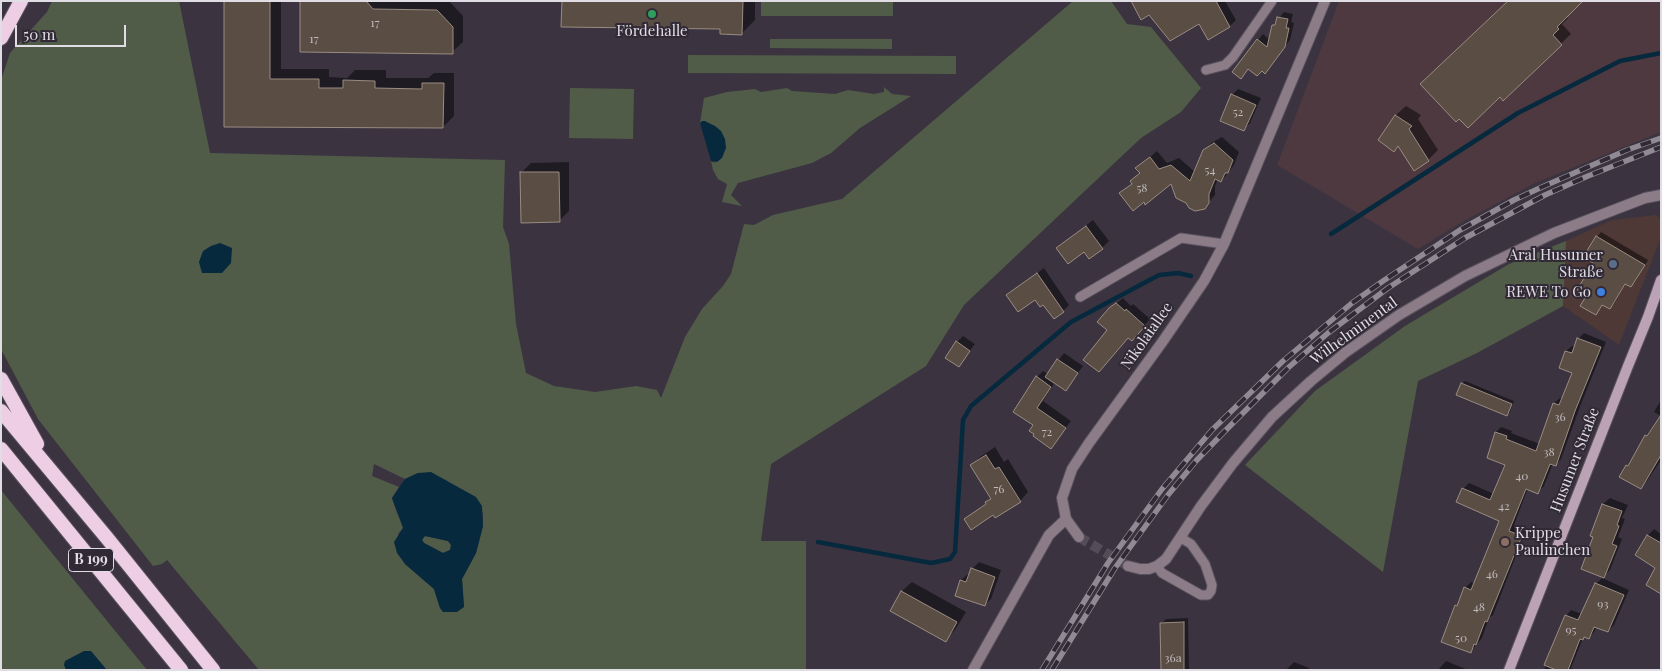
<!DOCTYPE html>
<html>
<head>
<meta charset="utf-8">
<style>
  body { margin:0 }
  #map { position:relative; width:1662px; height:671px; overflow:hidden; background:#3b3440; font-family:"Playfair Display",serif }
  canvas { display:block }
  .frame { position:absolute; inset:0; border:2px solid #e1dde4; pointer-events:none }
  .scale { position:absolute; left:15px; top:25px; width:111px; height:22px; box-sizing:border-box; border:2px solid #e1dde4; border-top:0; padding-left:6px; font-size:15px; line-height:18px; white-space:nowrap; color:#e1dde4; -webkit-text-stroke:4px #312a36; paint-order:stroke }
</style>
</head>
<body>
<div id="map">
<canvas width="1662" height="671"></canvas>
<div class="frame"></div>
<div class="scale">50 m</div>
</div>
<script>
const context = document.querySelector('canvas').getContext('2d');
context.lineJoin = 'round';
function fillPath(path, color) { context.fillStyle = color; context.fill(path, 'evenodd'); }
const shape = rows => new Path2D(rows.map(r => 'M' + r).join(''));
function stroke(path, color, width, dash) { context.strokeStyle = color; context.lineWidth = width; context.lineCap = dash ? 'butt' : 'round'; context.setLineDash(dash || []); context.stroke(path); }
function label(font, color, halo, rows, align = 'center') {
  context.font = font + ' "Playfair Display",serif'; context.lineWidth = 4; context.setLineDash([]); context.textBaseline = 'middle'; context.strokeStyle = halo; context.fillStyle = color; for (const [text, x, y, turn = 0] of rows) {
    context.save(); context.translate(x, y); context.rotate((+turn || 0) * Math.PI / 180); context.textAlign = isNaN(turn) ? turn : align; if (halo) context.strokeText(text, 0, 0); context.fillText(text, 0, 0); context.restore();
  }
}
const commercial = shape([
  [1656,215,1661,219,1661,237,1619,345,1563,306,1566,241,1612,220]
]);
const industrial = shape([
  [1339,1,1661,1,1661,132,1535,183,1462,222,1418,249,1277,165]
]);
const green = shape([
  [52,1,179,1,210,153,505,160,503,227,509,244,516,324,526,373,554,386,595,392,636,386,657,390,661,398,685,337,702,309,723,286,731,274,744,224,754,225,773,215,842,199,1073,1,1111,1,1127,24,1151,27,1201,88,1181,112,1141,138,964,305,926,366,771,464,761,541,806,541,806,670,259,670,167,560,162,564,153,566,38,419,1,349,1,80,10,53,47,12],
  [374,464,405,479,418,473,483,513,483,526,476,553,462,579,464,607,440,608,434,589,405,564,398,534,403,528,403,523,397,513,392,498,399,487,372,476],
  [761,1,893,1,893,16,761,16],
  [770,39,892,39,892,49,770,48],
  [688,55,956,56,956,74,688,73],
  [884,87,892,94,911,96,860,128,831,153,812,163,738,183,731,195,742,206,722,202,727,184,718,179,713,170,711,161,715,163,700,123,704,98,727,92,755,89,761,92,787,88,792,91,835,94,848,90,874,94,884,92],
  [570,88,634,89,633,139,569,138],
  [1566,241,1563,306,1477,353,1418,381,1383,572,1245,465,1315,391,1405,326,1509,264],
  [1,490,90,600,147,670,1,670],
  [425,536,448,541,451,545,450,550,443,553,424,543,422,540]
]);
const water = shape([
  [702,121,705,121,715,126,721,131,725,139,726,148,722,158,717,162,711,161,700,123],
  [220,243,232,248,231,263,222,273,202,273,199,262,203,251,211,246],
  [431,472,476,497,482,506,483,526,476,553,462,579,464,607,457,612,443,612,440,608,434,589,405,564,397,553,394,542,403,528,392,498,405,479,418,473],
  [425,536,448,541,451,545,450,550,443,553,424,543,422,540],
  [84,651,91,651,107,670,66,670,64,665,65,661]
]);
const shadow = shape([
  [226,1,281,1,281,69,329,69,329,77,347,78,355,70,386,70,386,78,428,78,434,73,454,73,454,116,443,127,225,126],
  [301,1,449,1,463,16,463,42,452,52],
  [563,1,755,1,755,20,742,33,722,28],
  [1132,1,1225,1,1236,20,1230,26,1208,38,1200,23,1150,13],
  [1509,1,1566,16,1568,18,1562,24,1571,34,1503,99],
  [1284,12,1293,14,1291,22,1294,23,1290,40,1265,72,1262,70,1249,68,1241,77,1258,40,1263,34,1270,40,1274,25],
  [1238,89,1261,98,1250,123,1244,129,1232,95],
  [1406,106,1421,115,1418,119,1438,150,1428,160,1399,145,1379,140,1396,115],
  [1222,137,1239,152,1234,165,1228,173,1221,181,1218,179,1215,186,1215,195,1204,207,1172,182,1121,194,1133,183,1132,181,1141,172,1137,168,1157,151,1167,163,1179,158,1195,172,1204,151,1211,143],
  [569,162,569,211,559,221,521,173,531,163],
  [1093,220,1109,241,1102,248,1089,257,1084,250,1057,248],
  [1601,232,1648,260,1635,282,1631,286,1626,283,1614,304,1610,308,1603,304,1596,314,1588,295,1595,263,1597,237],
  [1044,268,1069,305,1063,311,1035,298,1008,295],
  [1123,298,1131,306,1133,304,1150,319,1138,333,1109,330,1110,309],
  [1584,333,1606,342,1581,404,1561,459,1556,465,1553,463,1544,486,1538,492,1528,488,1514,525,1526,530,1493,615,1489,618,1482,638,1470,652,1456,606,1460,602,1465,588,1471,582,1475,584,1501,520,1463,489,1469,483,1494,494,1506,465,1496,432,1501,427,1512,431,1511,433,1540,444,1554,403,1560,398,1563,399,1573,372,1560,367,1566,351,1572,346,1575,347,1578,339],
  [963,336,975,344,958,366,957,342],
  [1064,353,1083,366,1066,389,1055,382,1043,401,1071,421,1051,447,1034,425,1037,377,1043,371,1048,374],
  [1465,381,1514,401,1510,412,1507,415,1462,384],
  [1661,400,1661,416,1654,412],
  [1661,417,1661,460,1647,481,1641,488,1627,466,1633,460,1646,436],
  [995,447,1004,462,1008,459,1028,492,1020,501,966,520,992,498,971,465,980,457],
  [1610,498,1628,505,1622,518,1625,519,1618,537,1622,539,1610,570,1604,576,1595,536,1591,535,1603,504],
  [1654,529,1661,534,1661,588,1657,567,1636,554,1648,535],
  [979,562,1001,570,991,599,984,605,956,595,961,580,968,574,970,575,972,569],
  [1602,578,1629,590,1614,625,1608,631,1597,626,1594,632,1589,638,1585,636,1583,638,1571,668,1577,670,1544,670,1566,616,1571,610,1582,614,1596,584],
  [912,582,966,612,955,630,945,640,892,610,902,591],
  [1188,618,1189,670,1162,670,1162,623,1166,619],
  [1446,661,1468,670,1438,670],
  [1294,662,1309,668,1309,670,1286,670]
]);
const stream = shape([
  [1331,234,1518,113,1620,61,1661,53],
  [818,542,931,563,950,559,955,552,963,420,971,406,1071,322,1159,275,1178,273,1191,276]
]);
const building = shape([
  [224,1,270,1,270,79,319,79,319,88,343,88,343,80,375,81,375,88,422,89,422,83,444,83,443,128,224,127,224,1],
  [300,1,366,1,373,9,437,10,453,27,453,54,300,52,300,1],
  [562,1,743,1,742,35,720,34,720,29,561,27,562,1],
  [1131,1,1216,1,1230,27,1208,40,1199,24,1170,41,1149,15,1141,20,1131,1],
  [1508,1,1583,1,1557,27,1559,29,1553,35,1562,45,1503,101,1500,97,1468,128,1459,119,1456,122,1420,84,1508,1],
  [1277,17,1288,19,1286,28,1289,28,1285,47,1265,74,1262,71,1257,76,1248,69,1241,79,1232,72,1257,39,1267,47,1272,25,1275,25,1277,17],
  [1231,94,1256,105,1244,131,1220,121,1231,94],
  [1395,115,1412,126,1409,129,1429,161,1414,171,1398,146,1394,152,1378,140,1395,115],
  [1214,143,1233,160,1228,173,1225,173,1221,182,1215,179,1209,194,1209,203,1205,209,1195,211,1189,208,1186,203,1176,198,1171,184,1145,205,1144,202,1133,211,1119,193,1132,184,1130,181,1140,173,1135,168,1150,157,1159,169,1171,165,1190,181,1203,150,1214,143],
  [520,172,559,172,560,222,521,223,520,172],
  [1086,226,1103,249,1089,259,1084,252,1068,264,1056,248,1086,226],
  [1596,236,1645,265,1631,287,1625,284,1610,309,1602,305,1596,315,1580,306,1587,295,1577,290,1593,263,1583,257,1596,236],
  [1037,273,1064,312,1054,319,1043,305,1040,307,1035,300,1018,312,1006,295,1037,273],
  [1116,303,1125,311,1126,309,1145,326,1132,341,1128,338,1099,372,1083,360,1107,330,1097,322,1109,308,1116,303],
  [1577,338,1601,347,1575,411,1556,466,1550,464,1538,494,1526,489,1509,531,1522,536,1487,622,1485,621,1476,645,1474,644,1471,653,1441,642,1455,605,1457,606,1464,587,1471,590,1499,521,1456,502,1462,488,1490,500,1505,465,1487,458,1495,432,1507,436,1506,439,1536,451,1553,403,1559,405,1572,373,1559,368,1565,351,1572,353,1577,338],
  [956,341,970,351,959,367,945,358,956,341],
  [1057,359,1078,373,1066,391,1045,377,1057,359],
  [1036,376,1051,387,1037,408,1066,428,1051,449,1033,436,1034,434,1029,431,1033,425,1013,412,1036,376],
  [1461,383,1512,404,1507,416,1456,395,1461,383],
  [1661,415,1661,455,1641,489,1619,477,1626,465,1628,466,1645,435,1647,436,1661,415],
  [986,455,995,469,999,467,1021,502,995,518,993,515,971,530,964,519,986,504,985,502,991,499,970,465,986,455],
  [1602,504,1622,511,1617,525,1619,526,1612,544,1617,546,1604,578,1581,569,1593,537,1590,536,1602,504],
  [1647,535,1661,543,1661,594,1646,585,1655,568,1635,555,1647,535],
  [971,568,995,577,985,606,955,596,960,580,966,582,971,568],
  [1595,583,1624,595,1608,632,1594,627,1589,639,1584,637,1583,640,1580,639,1568,670,1556,670,1544,665,1565,615,1578,620,1595,583],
  [901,591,957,622,946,642,890,611,901,591],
  [1184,622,1184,670,1161,670,1160,623,1184,622]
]);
const tertiaryTunnel = shape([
  [1079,537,1128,566]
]);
const service = shape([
  [1206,70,1225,65,1233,57,1272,1],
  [1080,297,1181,238,1224,244],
  [1157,566,1162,573,1201,595,1208,595,1211,591,1212,585,1205,564,1191,544,1181,538]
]);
const minor = shape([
  [973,670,1049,535,1066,519]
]);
const tertiary = shape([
  [1079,537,1066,519,1062,498,1072,469,1089,443,1163,341,1204,281,1224,244,1325,1],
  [1128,566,1140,569,1149,569,1157,566,1166,559,1201,506,1233,463,1272,417,1311,381,1346,352,1399,315,1465,276,1554,233,1645,198,1661,195]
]);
const secondary = shape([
  [1509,670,1628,366,1648,317,1661,280]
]);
const trunk = shape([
  [1,38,21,1],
  [1,379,37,444],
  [1,411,107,538,213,670],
  [1,449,181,670]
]);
const rail = shape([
  [1042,670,1108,563,1162,489,1212,430,1283,361,1352,303,1383,281,1460,230,1514,200,1542,187,1627,150,1661,138],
  [1052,670,1115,568,1168,495,1196,461,1223,433,1289,367,1328,333,1388,288,1465,238,1545,195,1588,176,1661,147]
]);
const markers = [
  [652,14,5,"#2e9e5b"],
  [1613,264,5,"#5c6f8a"],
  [1601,292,5,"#3f7fe0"],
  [1505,542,5,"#8d6e63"]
];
const numberNames = [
  ["17",375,23],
  ["17",314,39],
  ["52",1238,112],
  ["54",1210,170],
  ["58",1142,188],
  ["36",1560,417],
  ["72",1047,432],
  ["38",1549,452],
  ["40",1522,476],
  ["76",999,489],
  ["42",1504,506],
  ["46",1492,574],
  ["93",1603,604],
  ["48",1479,607],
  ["95",1571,630],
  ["50",1461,638],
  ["36a",1173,658]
];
const shields = [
  [91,560,45]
];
const shieldNames = [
  ["B 199",91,560]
];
const poiNames = [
  ["Fördehalle",652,31,"center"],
  ["Aral Husumer",1603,255],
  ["Straße",1603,272],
  ["REWE To Go",1591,292],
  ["Krippe",1515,533,"left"],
  ["Paulinchen",1515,550,"left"]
];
const streetNames = [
  ["Wilhelminental",1354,331,-36],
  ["Nikolaiallee",1147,336,-55],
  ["Husumer Straße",1575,460,-69]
];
fillPath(commercial, '#4e3936');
fillPath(industrial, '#4d393f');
fillPath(green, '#505c48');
fillPath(water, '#06293e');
fillPath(shadow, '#0007');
stroke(stream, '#06293e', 4.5);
fillPath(building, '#5a4d44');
stroke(building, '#9a8c82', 1);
stroke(tertiaryTunnel, '#544d59', 10, [10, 5]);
stroke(service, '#59525e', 11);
stroke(minor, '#59525e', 12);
stroke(tertiary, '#59525e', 12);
stroke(secondary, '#59525e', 12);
stroke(trunk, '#59525e', 16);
stroke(service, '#8b7c87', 9);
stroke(minor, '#8b7c87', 10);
stroke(tertiary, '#8b7c87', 10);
stroke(secondary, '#bba2b4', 10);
stroke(trunk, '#edcee4', 14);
stroke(rail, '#908a94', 5.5);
stroke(rail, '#312a36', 4, [11]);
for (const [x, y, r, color] of markers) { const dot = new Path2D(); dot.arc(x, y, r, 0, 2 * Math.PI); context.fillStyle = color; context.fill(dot); stroke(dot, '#312a36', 2); }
label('12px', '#bfb9bc', null, numberNames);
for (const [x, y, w] of shields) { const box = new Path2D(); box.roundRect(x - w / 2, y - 11.5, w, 23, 4); context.fillStyle = '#312a36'; context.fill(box); stroke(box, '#e1dde4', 1); }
label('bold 14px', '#e1dde4', null, shieldNames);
label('15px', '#e1dde4', '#312a36', poiNames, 'right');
label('15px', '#e1dde4', '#312a36', streetNames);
</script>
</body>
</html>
